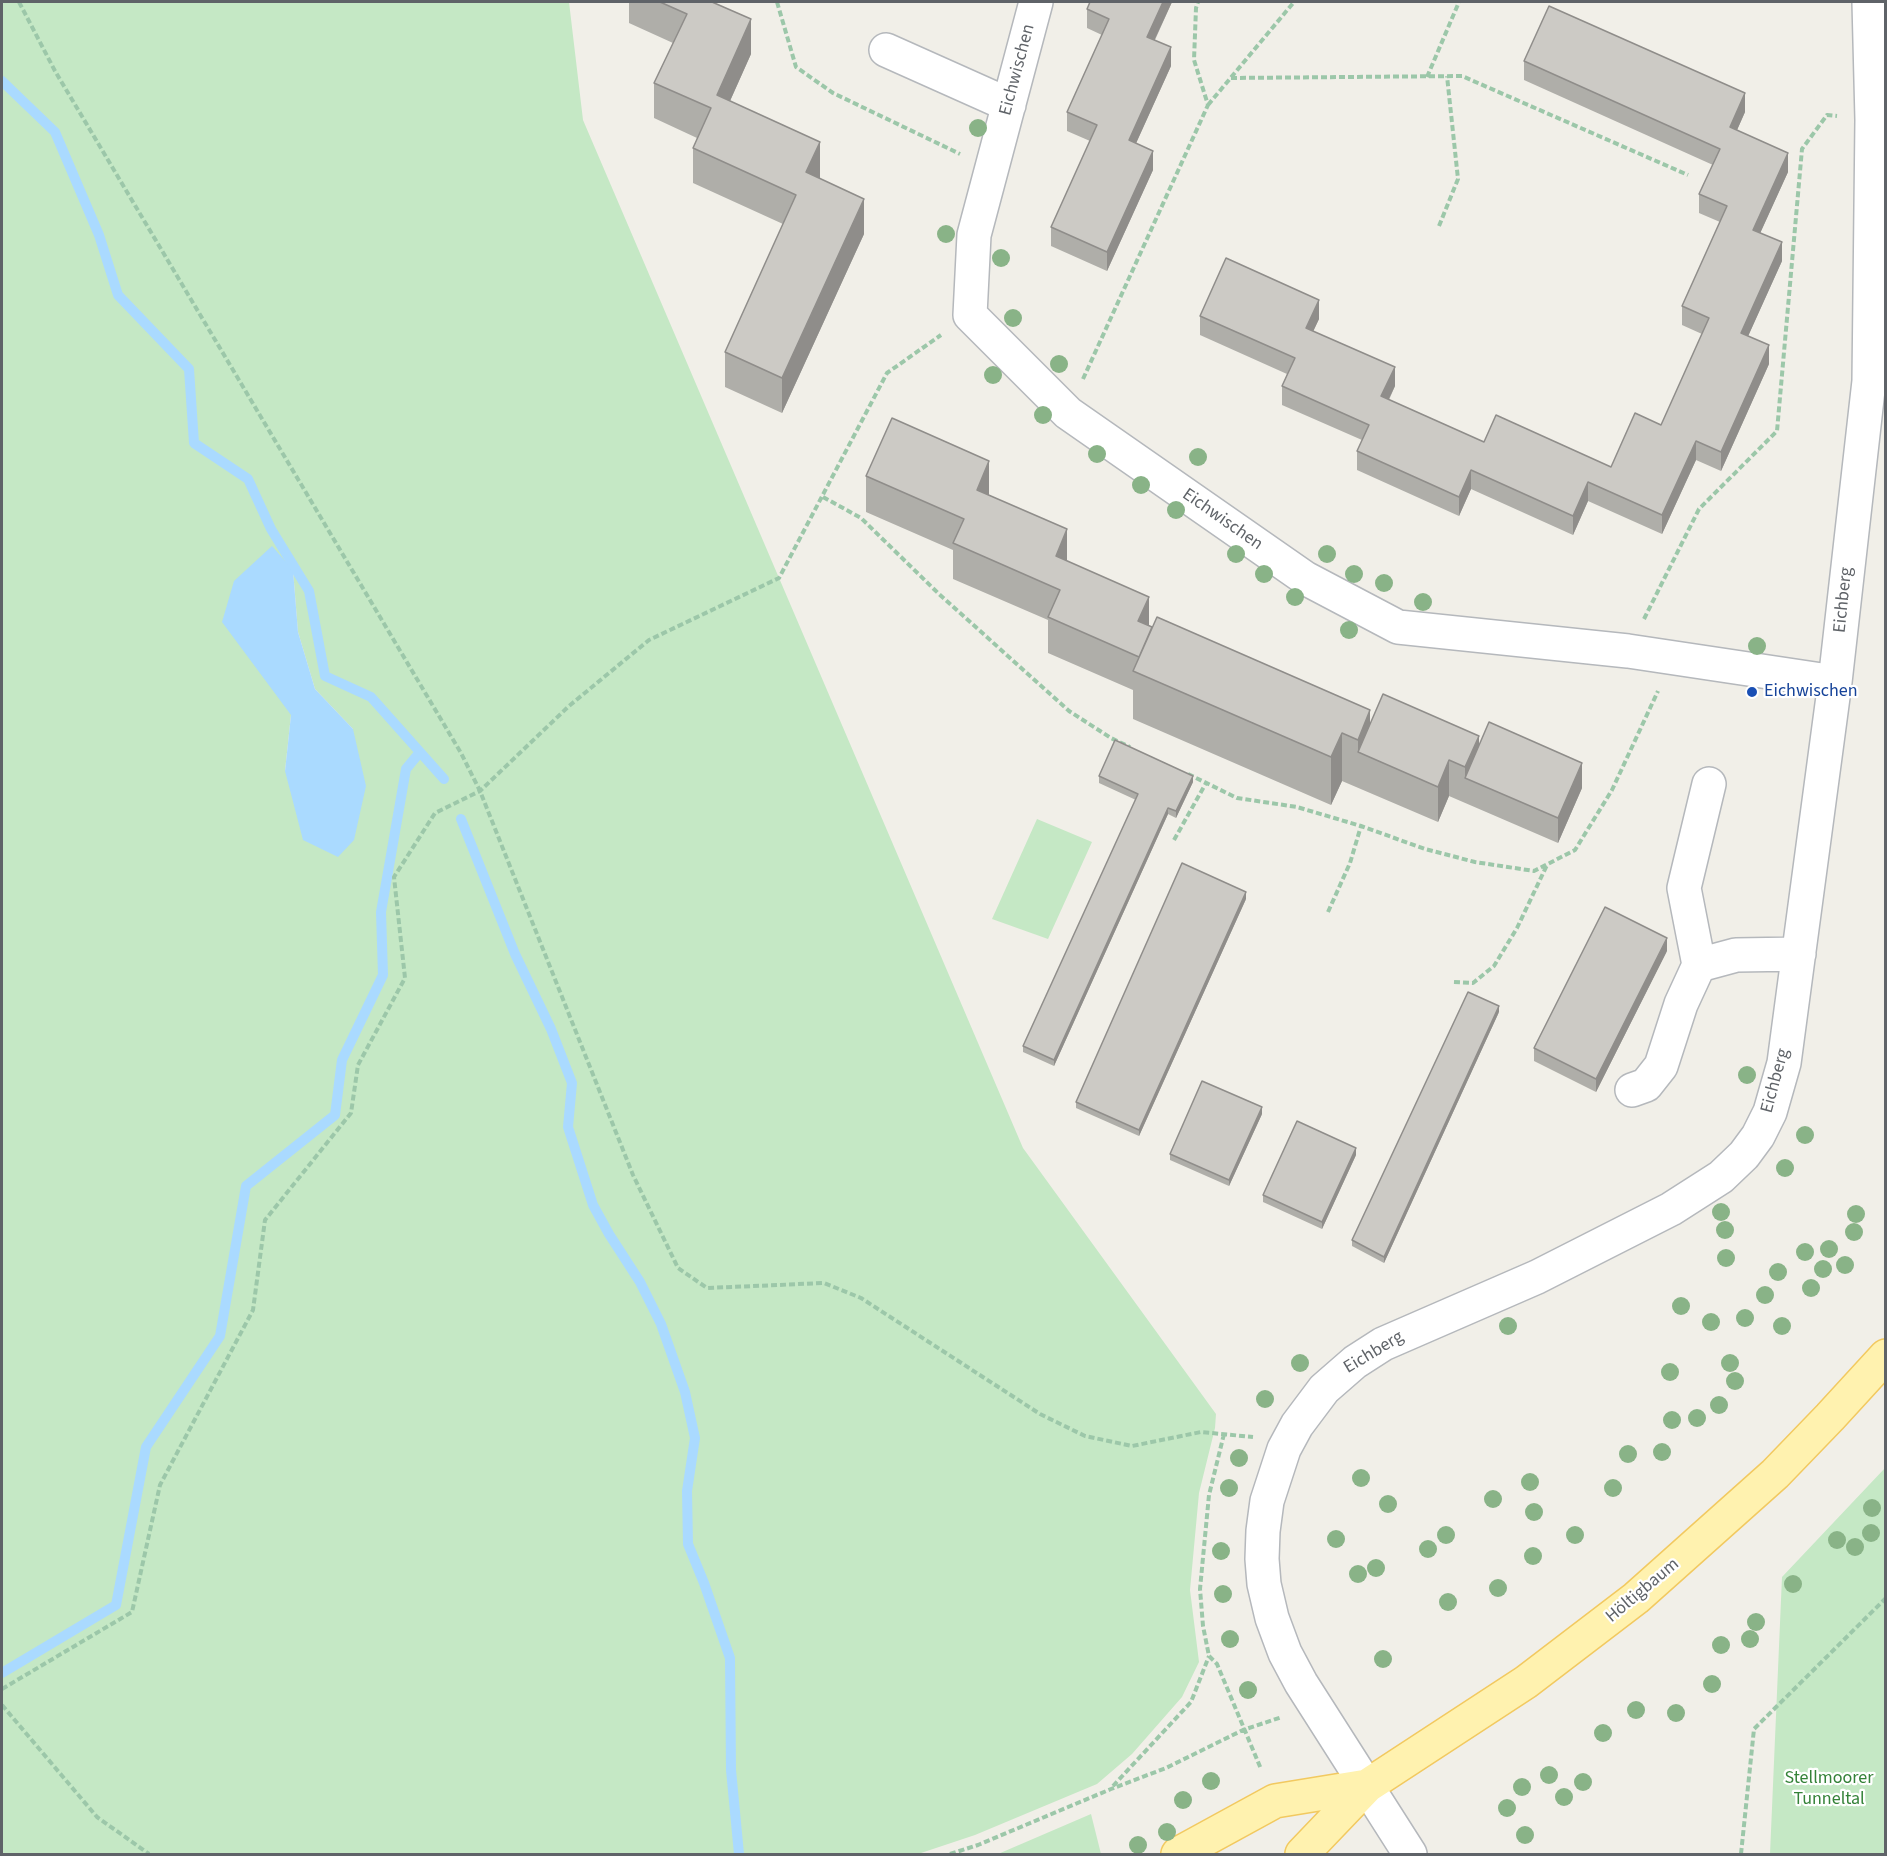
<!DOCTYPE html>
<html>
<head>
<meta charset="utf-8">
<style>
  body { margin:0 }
  #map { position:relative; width:1887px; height:1856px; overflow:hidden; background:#f1efe8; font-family:"Source Sans 3",sans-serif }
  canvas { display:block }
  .frame { position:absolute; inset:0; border:3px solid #5f6368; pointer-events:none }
</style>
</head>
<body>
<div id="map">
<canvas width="1887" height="1856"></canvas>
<div class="frame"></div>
</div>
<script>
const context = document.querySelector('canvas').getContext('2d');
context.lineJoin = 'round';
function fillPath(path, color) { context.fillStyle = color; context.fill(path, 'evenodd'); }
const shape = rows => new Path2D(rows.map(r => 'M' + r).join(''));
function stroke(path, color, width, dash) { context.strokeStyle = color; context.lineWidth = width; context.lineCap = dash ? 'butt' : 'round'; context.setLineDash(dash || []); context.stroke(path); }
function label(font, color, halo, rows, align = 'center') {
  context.font = font + ' "Source Sans 3",sans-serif'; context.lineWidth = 4.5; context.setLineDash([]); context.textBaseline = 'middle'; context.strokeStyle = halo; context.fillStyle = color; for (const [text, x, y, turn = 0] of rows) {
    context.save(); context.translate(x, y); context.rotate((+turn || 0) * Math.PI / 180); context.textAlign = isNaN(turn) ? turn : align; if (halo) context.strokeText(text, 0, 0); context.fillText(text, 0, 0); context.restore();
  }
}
const green = shape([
  [2,2,569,2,583,120,1023,1148,1216,1414,1215,1428,1199,1493,1190,1590,1199,1662,1182,1697,1132,1754,1097,1784,975,1835,918,1854,2,1854],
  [293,570,298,632,315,689,353,729,285,771,291,715],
  [1037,819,1092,842,1048,939,992,919],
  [1885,1468,1885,1854,1770,1854,1782,1577],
  [1091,1814,1101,1854,998,1854]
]);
const water = shape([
  [272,546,293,570,298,632,315,689,353,729,366,786,354,840,338,857,303,840,285,771,291,715,222,622,234,581]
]);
const stream = shape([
  [2,81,55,132,99,235,118,295,189,369,194,443,248,479,271,529,309,591,325,676,371,697,444,779],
  [461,819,515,954,551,1029,572,1083,568,1127,593,1205,609,1234,640,1282,661,1324,685,1392,695,1438,687,1491,688,1544,704,1583,730,1658,731,1770,739,1854],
  [2,1673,116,1605,146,1447,220,1336,246,1186,335,1115,342,1060,383,975,381,912,406,769,420,752]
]);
const path = shape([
  [19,2,55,71,461,753,480,791,633,1175,678,1268,707,1288,824,1283,861,1298,1040,1414,1085,1436,1132,1446,1201,1432,1253,1437],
  [777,2,796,67,833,93,960,154],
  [1427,77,1459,2],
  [1231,78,1462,76,1688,175],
  [1208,105,1294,2],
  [1439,226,1458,179,1447,76],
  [1083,379,1208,105,1194,60,1196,8,1198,2],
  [823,497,861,518,939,594,1069,711,1111,738,1130,747],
  [1644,619,1699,509,1777,431,1802,149,1827,115,1837,116],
  [1188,774,1237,798,1297,807,1361,826,1425,849,1475,862,1534,871,1575,850,1612,790,1658,691],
  [1174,840,1206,783],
  [1328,912,1350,863,1361,826],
  [1454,982,1473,983,1494,966,1517,928,1547,865],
  [1224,1434,1209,1495,1200,1589,1203,1626,1209,1656,1217,1664,1261,1769],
  [2,1689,132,1612,160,1485,253,1310,265,1220,351,1113,358,1065,405,978,394,877,435,813,480,791,569,706,649,640,779,578,887,373,941,335],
  [2,1705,97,1817,149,1854],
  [1113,1786,1191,1702,1209,1656],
  [950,1854,978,1845,1111,1789,1166,1768,1243,1730,1282,1717],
  [1741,1854,1754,1729,1886,1598]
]);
const minor = shape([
  [1036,2,974,235,970,315,1068,413,1305,578,1398,627,1628,651,1835,682],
  [886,50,1009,105],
  [1699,965,1684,888,1709,784],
  [1632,1090,1646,1085,1661,1066,1681,1004,1699,965,1736,955,1799,954],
  [1410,1854,1301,1683,1285,1653,1272,1618,1264,1584,1262,1559,1263,1531,1267,1501,1284,1449,1297,1425,1324,1389,1355,1362,1383,1344,1537,1277,1671,1209,1721,1177,1744,1155,1758,1136,1770,1112,1784,1063,1792,1003,1835,682,1869,381,1872,120,1869,2]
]);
const major = shape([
  [1178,1854,1275,1801,1367,1786],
  [1302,1854,1367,1786,1526,1682,1636,1598,1775,1474,1830,1417,1886,1356]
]);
const trees = [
  [978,128],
  [946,234],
  [1001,258],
  [1013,318],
  [1059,364],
  [993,375],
  [1043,415],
  [1097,454],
  [1198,457],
  [1141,485],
  [1176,510],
  [1236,554],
  [1327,554],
  [1264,574],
  [1354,574],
  [1384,583],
  [1295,597],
  [1423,602],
  [1349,630],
  [1757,646],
  [1747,1075],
  [1805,1135],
  [1785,1168],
  [1721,1212],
  [1856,1214],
  [1725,1230],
  [1854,1232],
  [1829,1249],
  [1805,1252],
  [1726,1258],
  [1845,1265],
  [1823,1269],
  [1778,1272],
  [1811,1288],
  [1765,1295],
  [1681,1306],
  [1745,1318],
  [1711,1322],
  [1508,1326],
  [1782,1326],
  [1300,1363],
  [1730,1363],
  [1670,1372],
  [1735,1381],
  [1265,1399],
  [1719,1405],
  [1697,1418],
  [1672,1420],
  [1662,1452],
  [1628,1454],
  [1239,1458],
  [1361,1478],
  [1530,1482],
  [1229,1488],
  [1613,1488],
  [1493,1499],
  [1388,1504],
  [1872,1508],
  [1534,1512],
  [1871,1533],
  [1446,1535],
  [1575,1535],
  [1336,1539],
  [1837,1540],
  [1855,1547],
  [1428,1549],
  [1221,1551],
  [1533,1556],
  [1376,1568],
  [1358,1574],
  [1793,1584],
  [1498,1588],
  [1223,1594],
  [1448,1602],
  [1756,1622],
  [1230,1639],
  [1750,1639],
  [1721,1645],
  [1383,1659],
  [1712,1684],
  [1248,1690],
  [1636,1710],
  [1676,1713],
  [1603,1733],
  [1549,1775],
  [1211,1781],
  [1583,1782],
  [1522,1787],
  [1564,1797],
  [1183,1800],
  [1507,1808],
  [1167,1832],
  [1525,1835],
  [1138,1845]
];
const wall = shape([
  [629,2,712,2,751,54,730,101,820,178,864,234,782,413,725,387,725,352,783,224,693,183,693,148,697,138,654,118,654,83,673,43,629,23],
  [1090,2,1172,2,1155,40,1171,66,1136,143,1153,170,1107,271,1051,246,1051,227,1090,141,1067,131,1067,112,1102,35,1087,28,1087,9],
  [1524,61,1745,112,1737,130,1788,172,1760,233,1782,261,1748,336,1769,364,1721,471,1696,460,1662,534,1588,501,1573,535,1471,489,1459,516,1357,470,1357,451,1362,440,1282,405,1282,386,1287,374,1200,335,1200,316,1319,319,1313,331,1395,386,1389,400,1484,442,1611,467,1661,425,1702,334,1682,325,1682,306,1720,222,1699,213,1699,194,1713,165,1524,80],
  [866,476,989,496,1067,561,1149,626,1370,723,1479,746,1582,788,1558,843,1449,796,1438,822,1342,781,1331,805,1133,719,1133,690,1048,653,1048,620,953,579,953,550,866,512],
  [1099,776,1193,782,1176,818,1168,814,1054,1066,1023,1052,1023,1046,1136,800,1099,783],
  [1246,899,1139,1136,1076,1108,1076,1102],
  [1667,951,1596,1092,1534,1061,1534,1048],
  [1499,1012,1384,1263,1352,1246,1352,1240],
  [1262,1114,1229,1186,1170,1160,1170,1154],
  [1356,1155,1322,1229,1263,1202,1263,1195]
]);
const shadedWall = shape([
  [1163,2,1172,2,1147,56,1147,37],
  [751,19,751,54,717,130,717,95],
  [1171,47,1171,66,1129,159,1129,140],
  [1745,93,1745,112,1730,146,1730,127],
  [820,142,820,178,806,207,806,172],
  [1153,151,1153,170,1107,271,1107,252],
  [1788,153,1788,172,1753,249,1753,230],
  [864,199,864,234,782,413,782,378],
  [1782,242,1782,261,1741,352,1741,333],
  [1319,300,1319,319,1306,347,1306,328],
  [1769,345,1769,364,1721,471,1721,452],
  [1395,367,1395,386,1381,415,1381,396],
  [1696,441,1696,460,1662,534,1662,515],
  [989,461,989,496,977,490],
  [1471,470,1471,489,1459,516,1459,497],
  [1588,482,1588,501,1573,535,1573,516],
  [1067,529,1067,565,1056,556],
  [1149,597,1149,632,1138,621],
  [1370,710,1370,757,1358,752,1358,740],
  [1342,733,1342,781,1331,805,1331,757],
  [1479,736,1479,772,1465,778,1465,803,1465,767],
  [1449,760,1449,796,1438,822,1438,787],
  [1582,763,1582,788,1558,843,1558,818],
  [1193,776,1193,782,1176,818,1176,811],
  [1168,808,1168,814,1054,1066,1054,1060],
  [1246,892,1246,899,1139,1136,1139,1130],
  [1667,938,1667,951,1596,1092,1596,1079],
  [1499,1006,1499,1012,1384,1263,1384,1257],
  [1262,1107,1262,1114,1229,1186,1229,1180],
  [1356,1148,1356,1155,1322,1229,1322,1222]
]);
const building = shape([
  [660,2,712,2,751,19,717,95,820,142,806,172,864,199,782,378,725,352,796,195,693,148,711,108,654,83,687,14,660,2],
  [1090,2,1163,2,1147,37,1171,47,1129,140,1153,151,1107,252,1051,227,1097,125,1067,112,1109,19,1087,9,1090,2],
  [1549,6,1745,93,1730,127,1788,153,1753,230,1782,242,1741,333,1769,345,1721,452,1696,441,1662,515,1588,482,1573,516,1471,470,1459,497,1357,451,1369,425,1282,386,1295,358,1200,316,1226,258,1319,300,1306,328,1395,367,1381,396,1484,442,1496,415,1611,467,1635,413,1661,425,1709,318,1682,306,1727,206,1699,194,1720,149,1524,61,1549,6],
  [892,418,989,461,977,490,1067,529,1056,556,1149,597,1138,621,1152,627,1139,657,1048,617,1060,590,953,543,964,519,866,476,892,418],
  [1157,617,1370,710,1358,740,1342,733,1331,757,1133,671,1157,617],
  [1383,694,1479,736,1465,767,1449,760,1438,787,1358,752,1383,694],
  [1489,722,1582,763,1558,818,1465,778,1489,722],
  [1115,740,1193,776,1176,811,1168,808,1054,1060,1023,1046,1138,794,1099,776,1115,740],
  [1182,863,1246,892,1139,1130,1076,1102,1182,863],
  [1605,907,1667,938,1596,1079,1534,1048,1605,907],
  [1468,992,1499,1006,1384,1257,1352,1240,1468,992],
  [1202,1081,1262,1107,1229,1180,1170,1154,1202,1081],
  [1297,1121,1356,1148,1322,1222,1263,1195,1297,1121]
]);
const markers = [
  [1752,692,6,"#1a4fb4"]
];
const streetNames = [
  ["Eichwischen",1018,70,-75],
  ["Eichwischen",1222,520,35],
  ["Eichberg",1844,600,-84],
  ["Eichberg",1776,1081,-75],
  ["Eichberg",1374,1353,-31],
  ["Höltigbaum",1643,1591,-40]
];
const transitNames = [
  ["Eichwischen",1764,692]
];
const parkNames = [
  ["Stellmoorer",1829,1779],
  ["Tunneltal",1829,1800]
];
fillPath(green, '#c5e8c5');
fillPath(water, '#aadaff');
stroke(stream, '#aadaff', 10);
stroke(minor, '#b5b8bc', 36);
stroke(major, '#f2c960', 36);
stroke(path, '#9cc7a9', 4, [6, 3]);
stroke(minor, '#fff', 33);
stroke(major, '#fff2af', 33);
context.fillStyle = '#89b387';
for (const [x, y] of trees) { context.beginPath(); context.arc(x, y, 9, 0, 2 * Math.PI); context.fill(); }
fillPath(wall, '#afaea9');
fillPath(shadedWall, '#8f8d8a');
fillPath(building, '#cccac5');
stroke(building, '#8f8d8a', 1.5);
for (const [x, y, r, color] of markers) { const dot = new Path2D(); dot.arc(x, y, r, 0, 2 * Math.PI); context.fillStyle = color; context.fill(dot); stroke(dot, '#fff', 2); }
label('18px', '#5f6368', '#fff', streetNames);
label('18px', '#164399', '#fff', transitNames, 'left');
label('18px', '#348238', '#fff', parkNames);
</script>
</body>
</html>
